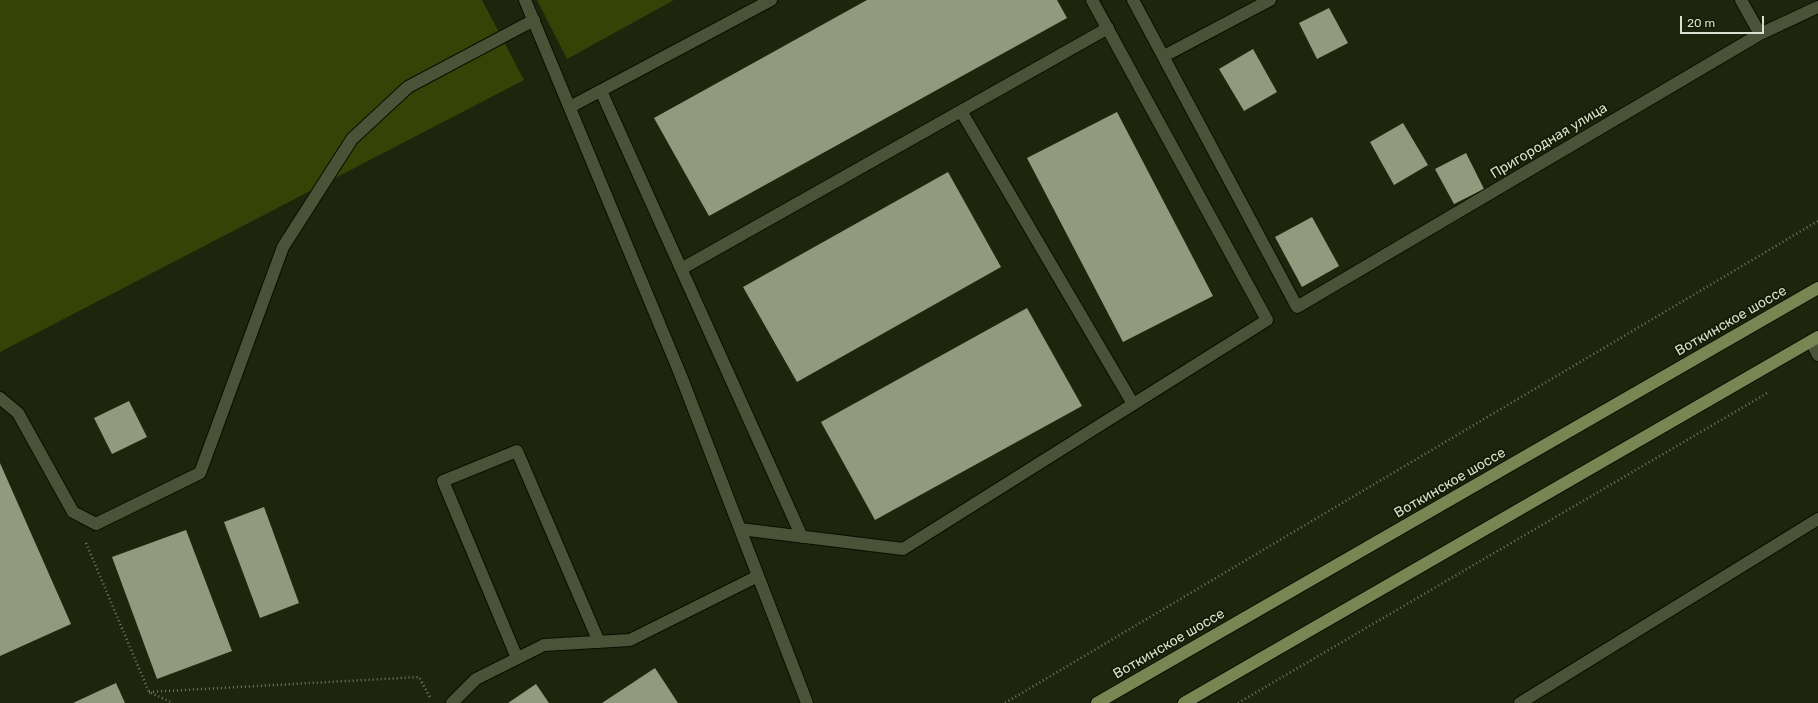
<!DOCTYPE html>
<html>
<head>
<meta charset="utf-8">
<style>
  body { margin:0 }
  #map { position:relative; width:1818px; height:703px; overflow:hidden; background:#1f250d; font-family:Rubik,sans-serif }
  canvas { display:block }
  .scale { position:absolute; left:1680px; top:16px; width:84px; height:18px; box-sizing:border-box; border:2px solid #dadfd0; border-top:0; padding-left:5px; font-size:12px; line-height:14px; white-space:nowrap; color:#dadfd0; -webkit-text-stroke:3px #161c05; paint-order:stroke }
</style>
</head>
<body>
<div id="map">
<canvas width="1818" height="703"></canvas>
<div class="scale">20 m</div>
</div>
<script>
const context = document.querySelector('canvas').getContext('2d');
context.lineJoin = 'round';
function fillPath(path, color) { context.fillStyle = color; context.fill(path, 'evenodd'); }
const shape = rows => new Path2D(rows.map(r => 'M' + r).join(''));
function stroke(path, color, width, dash) { context.strokeStyle = color; context.lineWidth = width; context.lineCap = dash ? 'butt' : 'round'; context.setLineDash(dash || []); context.stroke(path); }
function label(font, color, halo, rows, align = 'center') {
  context.font = font + ' Rubik,sans-serif'; context.lineWidth = 4; context.setLineDash([]); context.textBaseline = 'middle'; context.strokeStyle = halo; context.fillStyle = color; for (const [text, x, y, turn = 0] of rows) {
    context.save(); context.translate(x, y); context.rotate((+turn || 0) * Math.PI / 180); context.textAlign = isNaN(turn) ? turn : align; if (halo) context.strokeText(text, 0, 0); context.fillText(text, 0, 0); context.restore();
  }
}
const green = shape([
  [0,0,482,0,524,80,0,352],
  [537,0,674,0,567,59]
]);
const building = shape([
  [867,0,1057,0,1067,18,709,216,654,118],
  [1329,8,1348,43,1317,59,1299,23],
  [1253,49,1277,92,1244,111,1219,69],
  [1117,112,1213,296,1123,342,1027,158],
  [1403,123,1428,165,1394,185,1370,142],
  [1466,153,1484,189,1454,204,1435,169],
  [948,172,1001,267,797,382,743,287],
  [1312,217,1339,266,1302,287,1275,237],
  [1027,308,1082,406,875,520,821,422],
  [129,401,147,437,112,454,94,418],
  [0,463,71,624,0,656],
  [264,507,299,603,260,618,224,522],
  [186,530,232,651,157,679,112,557],
  [655,668,678,703,602,703],
  [116,683,125,703,73,703],
  [536,684,549,703,508,703]
]);
const path = shape([
  [86,543,149,692,173,703],
  [149,692,419,677,431,699],
  [1005,703,1818,221],
  [1238,703,1769,392]
]);
const minor = shape([
  [525,0,681,376,807,703],
  [1133,0,1297,307,1760,34,1818,7],
  [1741,0,1760,34],
  [1164,56,1270,0],
  [601,91,802,537],
  [570,107,771,0],
  [961,111,1133,404],
  [681,269,1108,28],
  [1811,341,1818,355],
  [0,398,18,413,73,512,96,524,200,473,283,247,352,139,408,87,534,20],
  [740,529,903,549,1267,320,1092,0],
  [517,658,443,481,517,451,599,642],
  [452,703,476,679,544,645,630,640,758,576],
  [1520,703,1818,519]
]);
const major = shape([
  [1097,703,1818,288],
  [1184,703,1818,337]
]);
const streetNames = [
  ["Пригородная улица",1549,141,-31],
  ["Воткинское шоссе",1731,321,-30],
  ["Воткинское шоссе",1450,483,-30],
  ["Воткинское шоссе",1169,644,-30]
];
fillPath(green, '#364206');
fillPath(building, '#929a7e');
stroke(minor, '#090e00', 14);
stroke(major, '#090e00', 14);
stroke(path, '#747a66', 2.5, [1, 3]);
stroke(minor, '#4a5238', 12);
stroke(major, '#788654', 12);
label('14px', '#dadfd0', '#161c05', streetNames);
</script>
</body>
</html>
